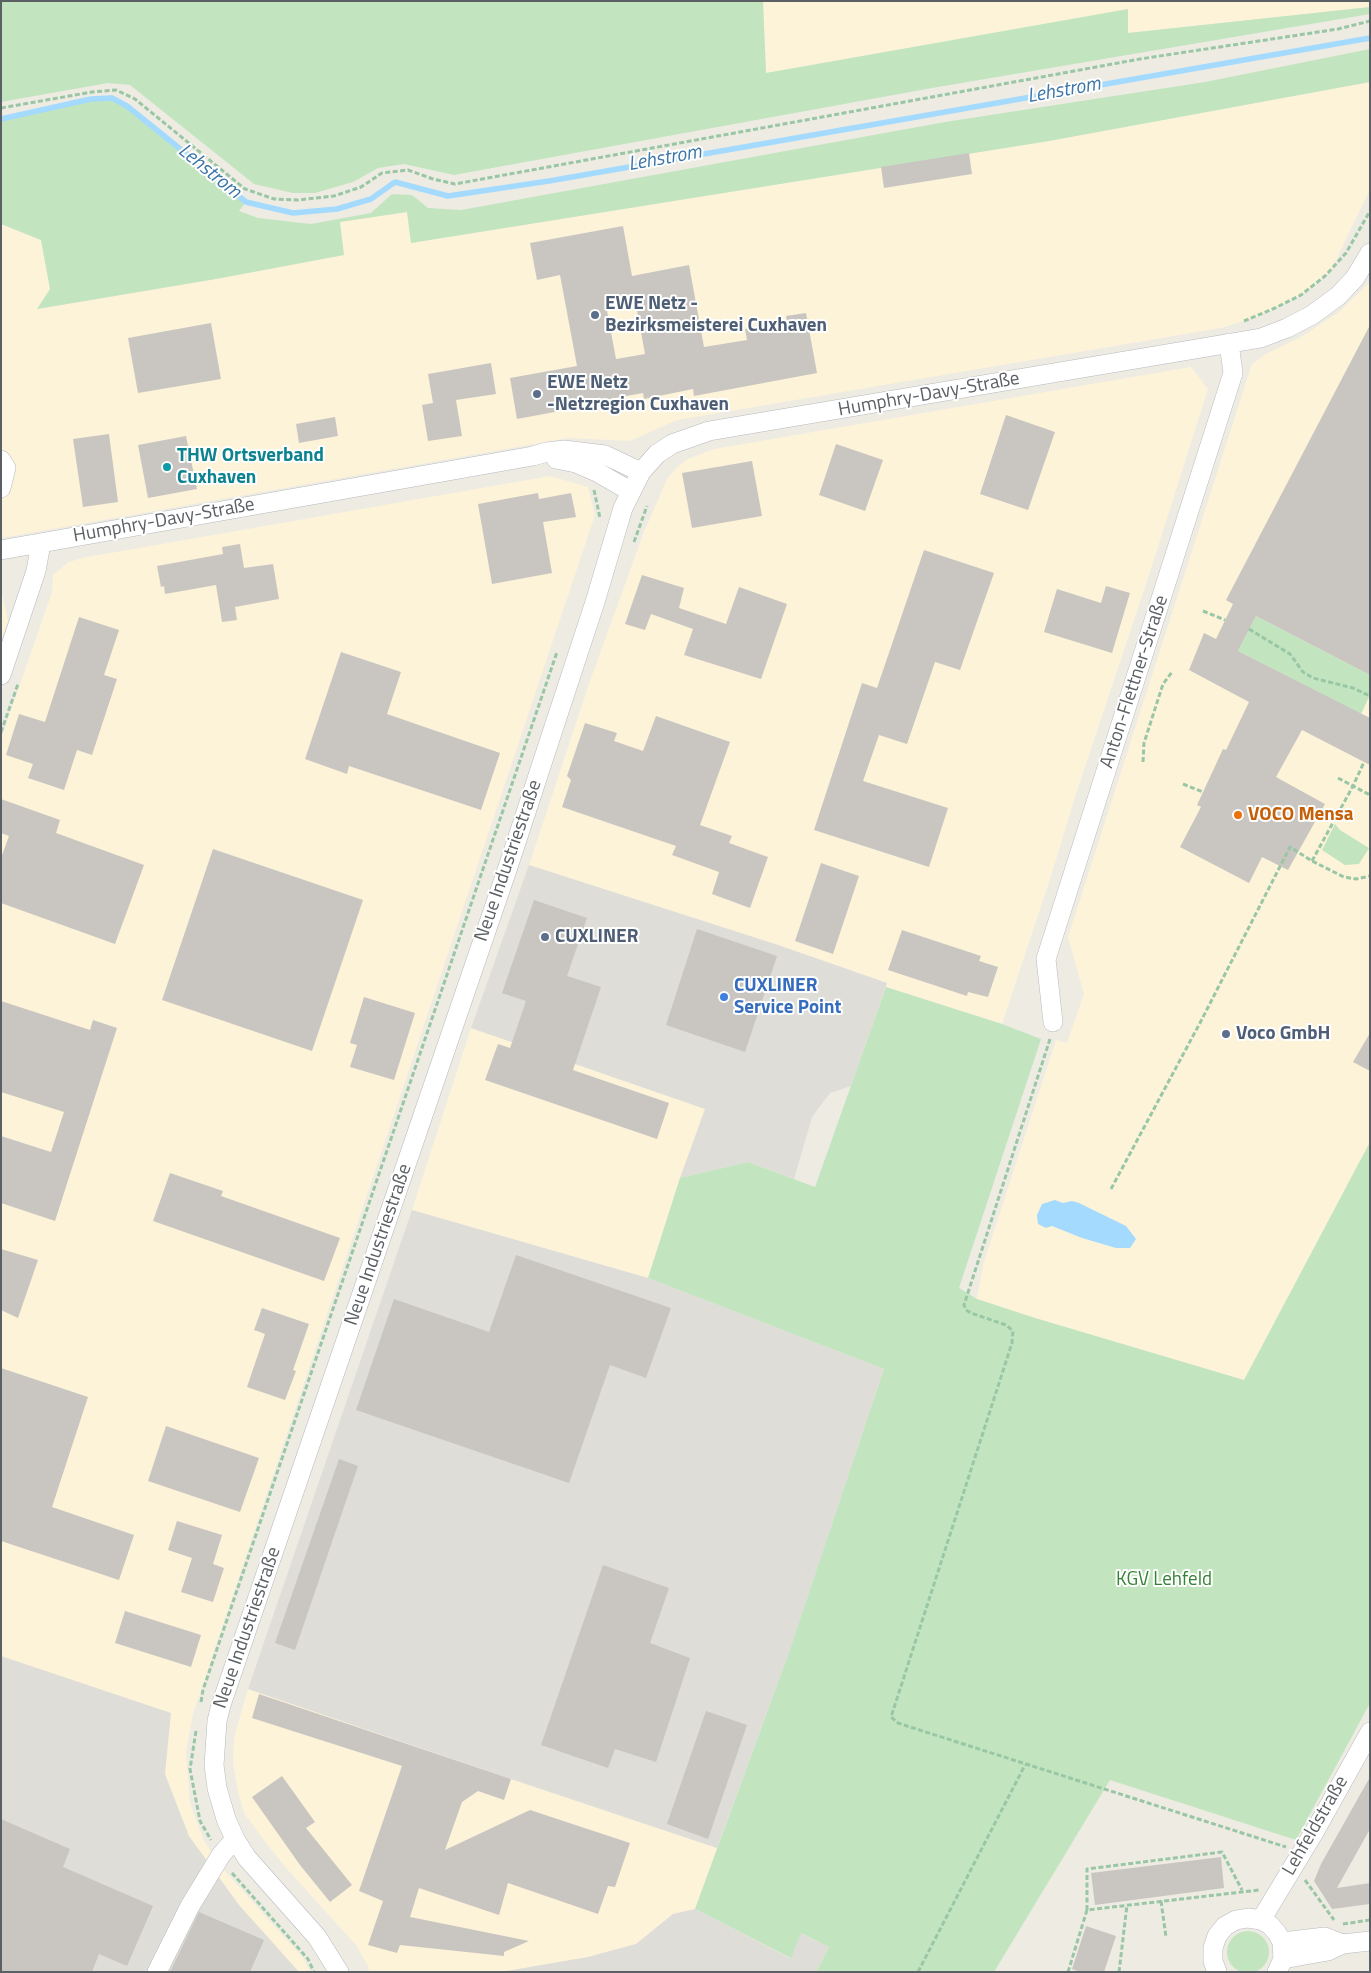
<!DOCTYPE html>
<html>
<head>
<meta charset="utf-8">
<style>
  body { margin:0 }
  #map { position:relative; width:1371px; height:1973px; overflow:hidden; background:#eeebe3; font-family:"Titillium Web",sans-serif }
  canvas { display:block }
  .frame { position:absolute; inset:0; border:2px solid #5b6064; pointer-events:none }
</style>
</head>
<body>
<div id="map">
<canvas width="1371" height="1973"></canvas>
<div class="frame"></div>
</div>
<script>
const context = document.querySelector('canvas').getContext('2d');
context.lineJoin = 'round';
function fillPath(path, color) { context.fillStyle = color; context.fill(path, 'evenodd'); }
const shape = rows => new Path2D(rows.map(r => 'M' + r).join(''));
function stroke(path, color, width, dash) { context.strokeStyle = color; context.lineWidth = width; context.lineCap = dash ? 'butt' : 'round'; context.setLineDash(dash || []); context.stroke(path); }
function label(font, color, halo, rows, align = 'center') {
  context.font = font + ' "Titillium Web",sans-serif'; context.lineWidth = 4; context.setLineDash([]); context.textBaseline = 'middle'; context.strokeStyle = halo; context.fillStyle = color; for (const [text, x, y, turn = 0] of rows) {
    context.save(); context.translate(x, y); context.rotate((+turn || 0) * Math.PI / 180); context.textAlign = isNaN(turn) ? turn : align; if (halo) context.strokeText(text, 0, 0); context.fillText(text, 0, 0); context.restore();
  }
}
const commercial = shape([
  [763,1,1370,1,1370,7,1128,33,1128,10,766,73],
  [1370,82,1370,189,1331,271,1299,296,1259,316,1221,328,677,420,630,441,568,438,1,538,1,224,41,240,50,289,38,309,216,279,344,255,339,222,407,212,411,243,1049,141],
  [1370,282,1370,1142,1244,1380,1035,1318,977,1299,983,1265,1056,1040,1067,1043,1084,994,1068,937,1252,364,1266,354,1301,337,1339,312],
  [1191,367,1208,389,1150,572,1074,800,1051,876,1002,1024,886,987,887,983,778,945,529,865,591,678,644,532,667,479,677,467,688,459,714,449],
  [550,476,588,487,595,515,193,1714,186,1752,190,1803,204,1841,224,1870,304,1959,310,1972,1,1972,1,739,52,592,53,575,69,562,82,558],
  [1,588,8,621,1,641],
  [471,1028,706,1109,680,1178,648,1278,412,1210],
  [248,1689,511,1779,717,1848,695,1909,673,1914,636,1944,588,1957,501,1972,369,1972,368,1966,356,1945,287,1869,266,1843,244,1813,238,1792,233,1763,234,1737]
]);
const industrial = shape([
  [529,865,778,945,887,983,851,1086,830,1093,812,1117,794,1179,748,1162,680,1178,705,1109,471,1028],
  [412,1210,648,1278,884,1369,788,1655,717,1848,511,1779,248,1689],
  [1,1656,171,1713,165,1774,189,1836,239,1905,299,1972,1,1972],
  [695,1909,790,1958,800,1933,829,1947,816,1972,501,1972,588,1957,636,1944,673,1914]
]);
const green = shape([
  [1,1,763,1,766,73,1128,9,1128,33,1370,7,1370,14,932,88,454,175,404,164,378,168,353,182,315,193,293,193,254,184,130,85,108,83,1,102],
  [1370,49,1370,82,1049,141,411,243,407,212,340,222,344,255,216,279,37,309,50,289,41,240,1,224,1,119,91,99,112,98,127,106,246,202,239,211,258,218,311,224,371,213,392,194,412,195,428,208,461,210,945,122,1205,82],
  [1256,616,1370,675,1370,695,1361,714,1238,651],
  [1335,824,1340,830,1369,848,1359,864,1345,865,1322,850],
  [886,987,1002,1024,1041,1039,959,1288,977,1299,1035,1318,1244,1380,1370,1142,1370,1703,1296,1840,1110,1780,994,1972,816,1972,829,1947,801,1933,791,1958,695,1909,788,1655,884,1369,648,1278,680,1178,748,1162,815,1187],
  '1227 1952a21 21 0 1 1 42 0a21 21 0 1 1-42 0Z'
]);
const water = shape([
  [1055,1200,1063,1203,1072,1201,1079,1203,1126,1226,1136,1239,1130,1248,1116,1248,1082,1238,1052,1226,1046,1228,1038,1224,1037,1215,1042,1204]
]);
const stream = shape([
  [1,119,91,99,112,98,127,106,246,202,293,213,337,209,371,199,395,182,448,196,549,181,1370,38]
]);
const building = shape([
  [969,153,972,174,884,188,881,167],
  [623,226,632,276,689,265,704,347,747,340,745,329,787,321,786,316,806,313,817,373,694,396,693,389,644,399,643,393,571,406,571,409,517,419,510,378,577,366,560,275,537,280,530,243],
  [634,294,645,354,616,359,605,300],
  [211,323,221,379,138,393,128,338],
  [1370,325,1370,675,1256,616,1238,651,1370,718,1370,765,1302,730,1276,777,1325,804,1288,870,1262,857,1249,883,1180,847,1201,807,1197,805,1223,749,1226,750,1249,702,1189,670,1204,633,1216,639,1233,604,1226,600],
  [491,363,496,394,456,400,462,436,428,441,422,405,433,403,428,374],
  [1006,415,1055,432,1028,510,980,494],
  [335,417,338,436,299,443,296,424],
  [109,434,118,502,83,507,73,439],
  [186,436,197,489,148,498,138,445],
  [836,444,883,460,865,511,819,495],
  [752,461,762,516,692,528,682,473],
  [538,493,539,499,571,493,576,517,543,522,552,573,492,584,478,504],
  [240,544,244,568,273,564,279,599,235,607,237,620,222,622,216,585,165,594,164,586,161,587,157,566,223,554,222,547],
  [924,550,994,573,960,670,935,662,907,744,879,735,863,781,948,808,929,867,814,830,862,683,877,688],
  [642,575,684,588,679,608,726,624,739,587,787,604,761,679,684,655,693,629,651,614,645,630,625,624],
  [1106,586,1130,593,1112,653,1044,632,1057,589,1101,603],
  [79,617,119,630,104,675,117,679,92,755,77,750,64,790,28,778,33,764,6,755,19,714,45,722],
  [341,652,401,672,387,714,500,753,481,810,349,766,347,774,305,759],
  [656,716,730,742,700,825,732,836,729,843,768,857,750,908,712,894,719,872,672,855,676,846,562,807,571,780,567,776,585,723,617,733,614,741,643,751],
  [1,799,60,820,56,833,144,865,115,944,1,903,1,858,9,836,1,833],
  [213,849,363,900,312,1051,162,1000],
  [821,863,859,876,833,954,795,941],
  [534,900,587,918,567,976,601,987,573,1070,669,1103,657,1139,485,1080,498,1044,510,1048,526,1001,502,993],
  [697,929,777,956,745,1052,666,1025],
  [902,930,981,956,979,961,998,967,988,997,968,992,967,996,888,970],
  [364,997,415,1013,394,1080,350,1067,357,1045,350,1043],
  [1,1001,90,1030,93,1020,117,1028,55,1221,1,1203,1,1136,51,1152,64,1112,1,1092],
  [1370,1033,1370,1071,1353,1062],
  [170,1173,223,1191,221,1196,340,1238,324,1281,153,1221],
  [1,1249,38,1260,18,1318,1,1310],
  [516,1255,671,1308,646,1378,610,1365,569,1483,356,1410,394,1299,489,1332],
  [262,1308,309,1324,293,1370,296,1371,285,1400,247,1387,265,1334,254,1330],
  [1,1368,88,1397,52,1507,134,1535,119,1580,1,1541],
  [166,1426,259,1458,240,1512,148,1481],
  [339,1459,358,1466,295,1650,275,1643],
  [177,1521,222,1535,213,1564,224,1568,213,1602,181,1592,192,1558,168,1550],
  [603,1565,669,1588,650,1643,690,1658,656,1762,615,1749,608,1768,541,1745],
  [125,1611,201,1635,191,1667,115,1643],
  [259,1694,511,1779,504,1800,478,1791,462,1802,445,1850,530,1810,630,1843,615,1887,608,1886,598,1914,508,1883,499,1915,419,1888,410,1917,529,1941,504,1952,504,1956,400,1945,397,1953,368,1945,383,1901,359,1891,402,1766,252,1718],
  [706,1711,747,1725,708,1839,667,1824],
  [282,1776,315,1822,306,1828,352,1885,330,1902,300,1865,252,1797],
  [1370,1777,1370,1829,1337,1888,1370,1883,1370,1904,1332,1909,1314,1881,1321,1864],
  [1,1819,70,1849,63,1867,153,1906,127,1966,99,1954,92,1972,1,1972],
  [1221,1857,1224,1888,1095,1905,1091,1873],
  [199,1912,264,1940,250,1972,170,1972],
  [1086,1926,1116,1936,1104,1972,1080,1972,1072,1969]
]);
const path = shape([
  [1,108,92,92,116,90,135,99,245,189,274,199,298,200,334,196,361,187,382,173,408,170,433,179,455,184,1140,59,1338,29,1370,21],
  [1244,321,1275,308,1301,295,1325,276,1346,253,1370,211],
  [594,490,600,518],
  [634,542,647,506],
  [1203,611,1225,620],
  [1249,629,1290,654,1303,672,1313,678,1353,688,1370,696],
  [1,732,18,684],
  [1143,762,1144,743,1163,684,1172,672],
  [1338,778,1370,795],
  [1183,784,1203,792],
  [1312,861,1353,786,1364,762],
  [1050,1039,964,1305,966,1310,971,1313,1006,1325,1013,1331,1012,1343,891,1717,898,1723,907,1726,1286,1847],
  [1111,1189,1201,1021,1290,847,1312,861,1344,877,1356,879,1370,876],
  [201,1702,203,1690,557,652],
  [196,1731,190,1769,200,1821,211,1840],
  [232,1873,308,1959,314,1972],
  [1305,1880,1334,1920],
  [1161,1901,1166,1937],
  [1087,1910,1087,1869,1222,1852,1242,1890],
  [1343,1924,1370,1920],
  [918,1972,1025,1765],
  [1068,1972,1087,1910,1259,1890],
  [1119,1972,1127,1905]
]);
const minor = shape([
  [556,459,576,463,597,472,630,491],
  [1,460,6,468,1,488],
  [1,550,533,456,547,452,564,450,605,455,641,472],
  [1,675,36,571,41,543],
  [1053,1022,1046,959,1233,373,1229,343],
  [1261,1920,1316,1829,1370,1732],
  [1282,1942,1325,1937,1343,1944],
  [1283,1959,1328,1951,1343,1944,1370,1941],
  [157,1972,190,1906,221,1855,235,1839],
  [339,1972,317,1937,247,1858,235,1839,226,1819,217,1788,214,1765,217,1721,221,1705,507,870,595,602,623,508,641,472,657,454,672,444,709,431,1261,338,1287,328,1312,315,1338,296,1355,278,1370,253],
  [1217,1972,1213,1961,1213,1948,1217,1936,1225,1926,1236,1920,1248,1918,1261,1920,1270,1925,1277,1933,1282,1942,1283,1959,1277,1972]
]);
const markers = [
  [595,315,5,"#5c6f8a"],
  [537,394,5,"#5c6f8a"],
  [167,467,5,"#0f9aa8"],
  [1238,815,5,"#e8710a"],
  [545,937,5,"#5c6f8a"],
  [724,997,5,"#3f7fe0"],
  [1226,1034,5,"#5c6f8a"]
];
const serviceNames = [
  ["EWE Netz -",605,304],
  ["Bezirksmeisterei Cuxhaven",605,326],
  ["EWE Netz",547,383],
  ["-Netzregion Cuxhaven",547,405],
  ["CUXLINER",555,937],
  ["Voco GmbH",1236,1034]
];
const streetNames = [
  ["Humphry-Davy-Straße",929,395,-10],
  ["Humphry-Davy-Straße",164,521,-10],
  ["Anton-Flettner-Straße",1135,682,-72],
  ["Neue Industriestraße",509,861,-71],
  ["Neue Industriestraße",379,1245,-71],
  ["Neue Industriestraße",248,1628,-71],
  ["Lehfeldstraße",1316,1826,-60]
];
const cultureNames = [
  ["THW Ortsverband",177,456],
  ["Cuxhaven",177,478]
];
const foodNames = [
  ["VOCO Mensa",1248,815]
];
const shopNames = [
  ["CUXLINER",734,986],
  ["Service Point",734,1008]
];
const parkNames = [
  ["KGV Lehfeld",1164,1580]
];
const waterNames = [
  ["Lehstrom",1064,91,-10],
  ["Lehstrom",665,159,-10],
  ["Lehstrom",209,172,39]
];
fillPath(commercial, '#fdf3d9');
fillPath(industrial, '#dfddd8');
fillPath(green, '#c2e5c0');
fillPath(water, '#a3dafe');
stroke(stream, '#a3dafe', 5.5);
fillPath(building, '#c9c6c1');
stroke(minor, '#b6b9bd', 20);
stroke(path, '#99c6a4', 3, [5, 2.5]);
stroke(minor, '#fff', 19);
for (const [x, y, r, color] of markers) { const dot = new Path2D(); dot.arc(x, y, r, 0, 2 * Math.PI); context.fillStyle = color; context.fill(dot); stroke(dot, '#fff', 2); }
label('bold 19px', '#4e5e75', '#fff', serviceNames, 'left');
label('19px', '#5b6064', '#fff', streetNames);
label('bold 19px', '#0d838f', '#fff', cultureNames, 'left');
label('bold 19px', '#c56008', '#fff', foodNames, 'left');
label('bold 19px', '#366cbe', '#fff', shopNames, 'left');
label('19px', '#358135', '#fff', parkNames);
label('italic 20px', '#3e76a7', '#fff', waterNames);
</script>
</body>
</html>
